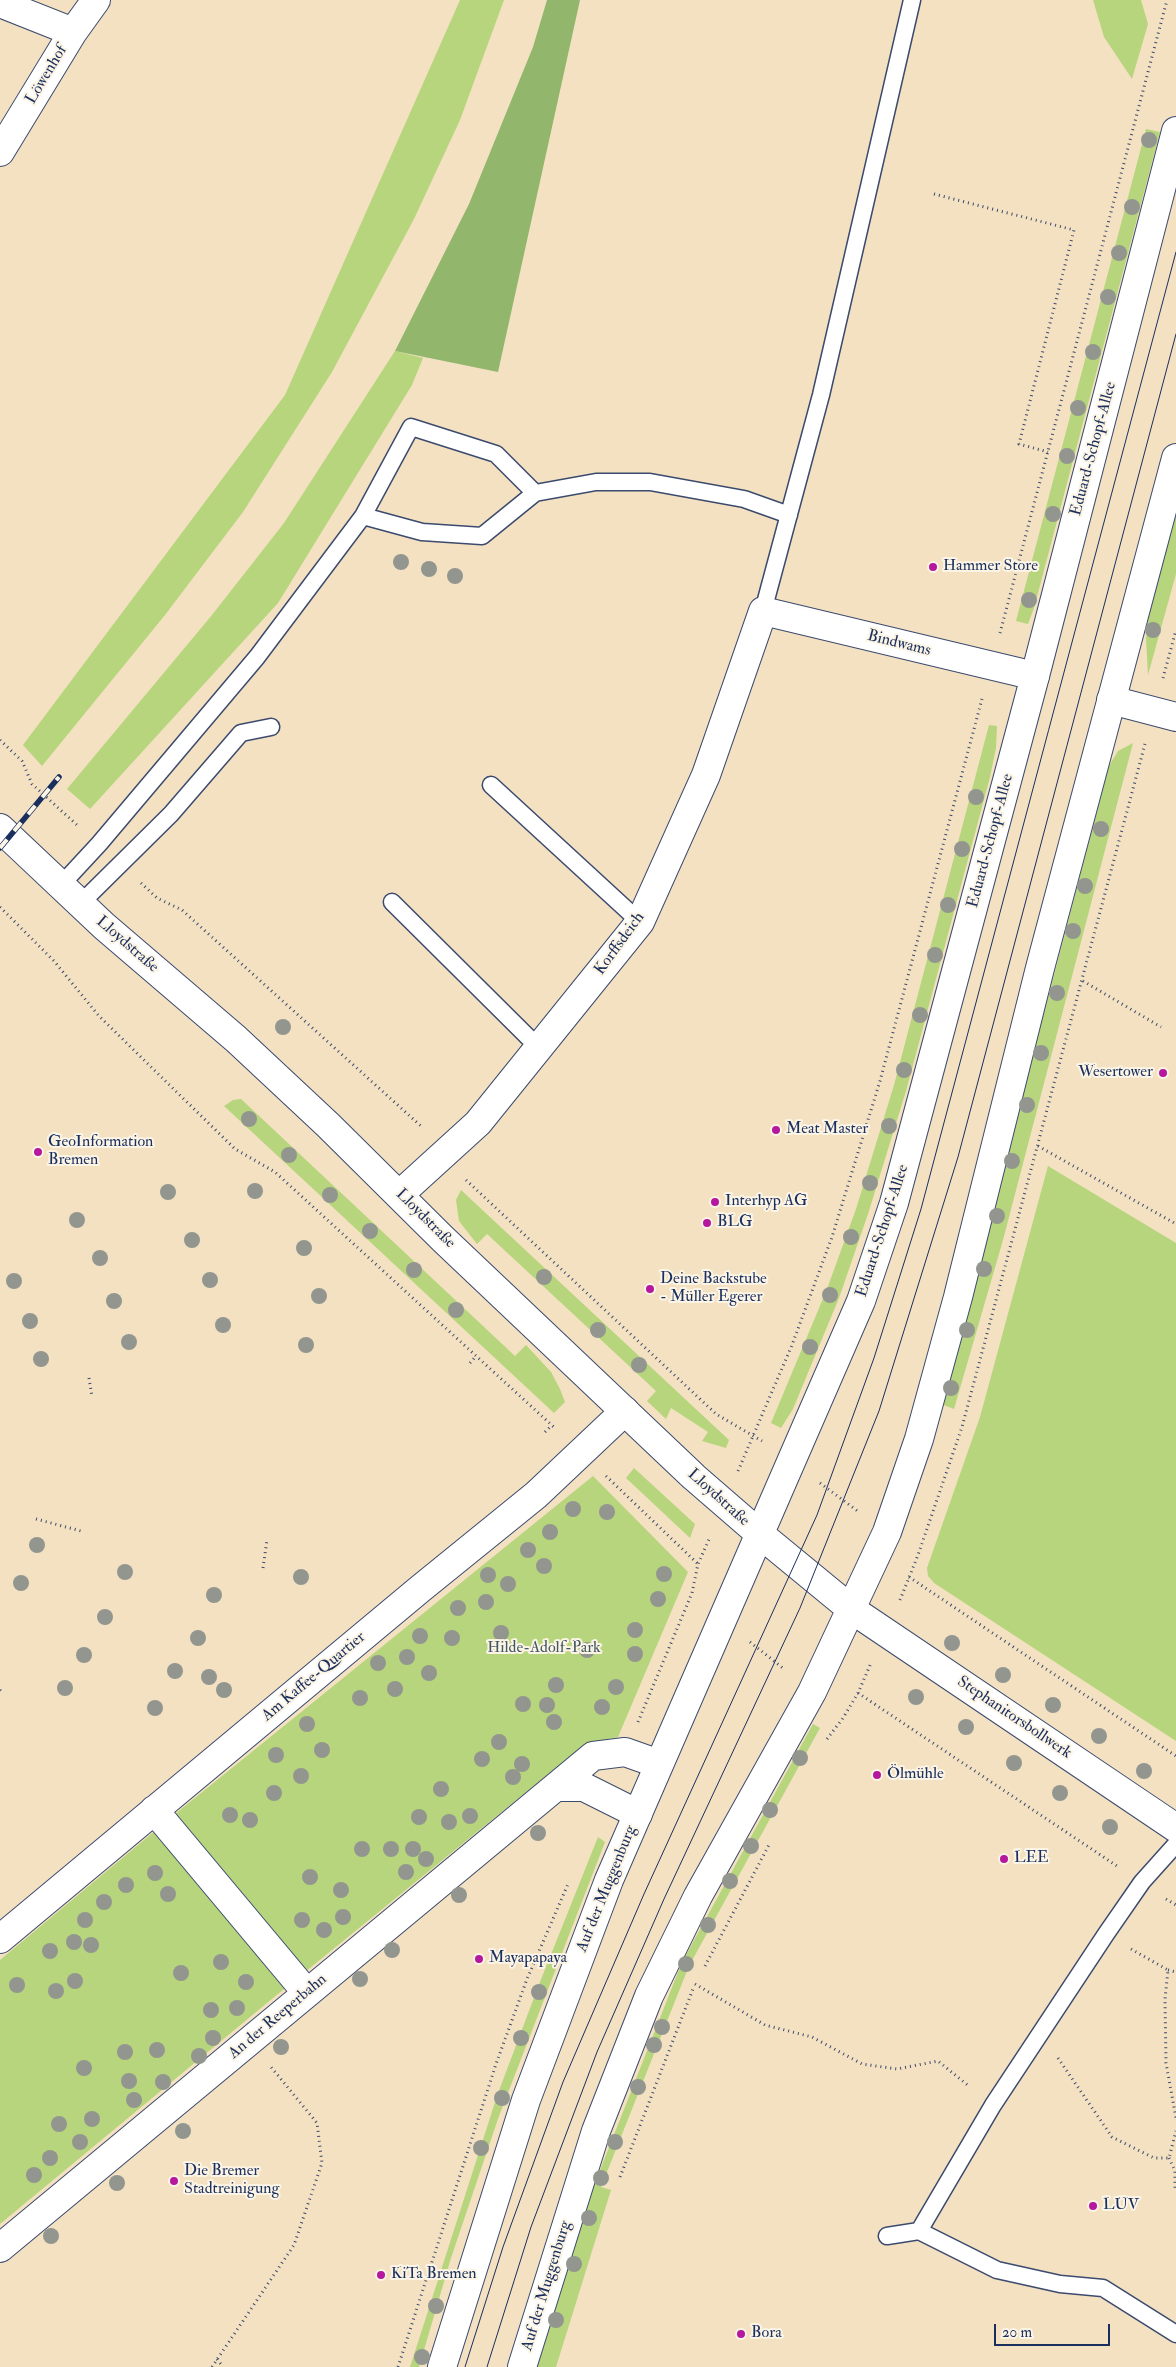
<!DOCTYPE html>
<html>
<head>
<meta charset="utf-8">
<style>
  body { margin:0 }
  #map { position:relative; width:1176px; height:2367px; overflow:hidden; background:#f3e1c2; font-family:"IM FELL Double Pica",serif }
  canvas { display:block }
  .scale { position:absolute; left:994px; top:2324px; width:116px; height:22px; box-sizing:border-box; border:2px solid #1b2f5e; border-top:0; padding-left:6px; font-size:15px; line-height:18px; white-space:nowrap; color:#1b2f5e; -webkit-text-stroke:4px #fcf5e5; paint-order:stroke }
</style>
</head>
<body>
<div id="map">
<canvas width="1176" height="2367"></canvas>
<div class="scale">20 m</div>
</div>
<script>
const context = document.querySelector('canvas').getContext('2d');
context.lineJoin = 'round';
function fillPath(path, color) { context.fillStyle = color; context.fill(path, 'evenodd'); }
const shape = rows => new Path2D(rows.map(r => 'M' + r).join(''));
function stroke(path, color, width, dash) { context.strokeStyle = color; context.lineWidth = width; context.lineCap = dash ? 'butt' : 'round'; context.setLineDash(dash || []); context.stroke(path); }
function label(font, color, halo, rows, align = 'center') {
  context.font = font + ' "IM FELL Double Pica",serif'; context.lineWidth = 4; context.setLineDash([]); context.textBaseline = 'middle'; context.strokeStyle = halo; context.fillStyle = color; for (const [text, x, y, turn = 0] of rows) {
    context.save(); context.translate(x, y); context.rotate((+turn || 0) * Math.PI / 180); context.textAlign = isNaN(turn) ? turn : align; if (halo) context.strokeText(text, 0, 0); context.fillText(text, 0, 0); context.restore();
  }
}
const green = shape([
  [460,0,504,0,460,120,414,219,332,372,243,512,165,615,42,766,23,745,285,395],
  [1093,0,1141,0,1148,24,1132,79,1104,37],
  [1146,129,1160,132,1034,608,1028,624,1016,621],
  [395,351,423,358,412,385,278,603,90,809,67,789,212,615,284,523],
  [1176,515,1176,574,1148,675,1146,638,1148,618],
  [989,725,997,726,996,748,990,777,906,1091,868,1214,839,1298,793,1409,781,1428,771,1423,827,1289,856,1209,894,1085],
  [1133,743,1003,1240,954,1409,941,1404,1109,766,1118,751],
  [241,1099,515,1356,526,1345,551,1372,560,1389,565,1402,554,1413,224,1106,233,1100],
  [1048,1166,1176,1243,1176,1741,934,1583,928,1576,927,1568,980,1417],
  [461,1190,729,1440,726,1448,702,1441,708,1432,671,1408,666,1419,647,1401,656,1391,487,1234,477,1244,459,1221,456,1200],
  [634,1468,695,1524,690,1538,626,1478],
  [593,1476,688,1572,618,1737,585,1744,267,2003,0,2224,0,1960,180,1810],
  [813,1724,820,1728,689,1966,601,2187,611,2190,556,2367,537,2367,593,2188,682,1962],
  [598,1837,605,1842,499,2116,451,2258,419,2367,410,2367,497,2096,538,1987]
]);
const forest = shape([
  [547,0,580,0,498,372,395,351,469,204,533,47]
]);
const path = shape([
  [934,194,1074,230,1019,444,1048,452],
  [1000,633,1167,0],
  [1163,678,1176,630],
  [0,740,22,761,32,784,77,825],
  [141,883,157,898,182,910,422,1127],
  [0,907,54,961,99,1016,235,1149,275,1172,556,1429],
  [1083,981,1161,1027],
  [1038,1146,1176,1224],
  [466,1180,716,1414,762,1441],
  [470,1363,476,1356],
  [89,1378,92,1397],
  [545,1432,552,1425],
  [738,1471,792,1345,832,1237,880,1081,982,699],
  [606,1476,698,1564],
  [820,1483,859,1512],
  [36,1519,81,1531],
  [263,1568,267,1540],
  [909,1577,1176,1756],
  [900,1600,918,1555,962,1427,1145,744],
  [750,1642,784,1669],
  [0,1690,1,1691],
  [858,1693,1117,1866],
  [638,1722,692,1593,698,1564,710,1537],
  [827,1739,843,1718,858,1693,871,1663],
  [1166,1899,1176,1905],
  [1131,1949,1168,1970,1165,1999,1166,2063,1176,2118],
  [705,1966,770,1843],
  [1168,1970,1176,1972],
  [695,1984,765,2025,812,2037,862,2064,897,2069,938,2061,970,2087],
  [1058,2058,1112,2137,1154,2158,1169,2158,1176,2131],
  [1169,2158,1175,2171,1175,2188],
  [620,2177,693,1989],
  [217,2359,223,2367],
  [212,2367,294,2245,322,2163,317,2123,271,2067],
  [398,2367,496,2064,527,1979,568,1884]
]);
const lane = shape([
  [535,493,596,482,650,482,744,499,789,515],
  [763,611,821,395,912,0],
  [491,785,640,922],
  [61,885,99,844,257,657,363,516,411,427,496,454,535,493,482,536,422,532,363,516],
  [392,902,540,1049],
  [81,903,171,814,241,733,271,727],
  [919,2231,993,2105,1106,1934,1142,1882,1176,1844],
  [887,2236,919,2231,997,2270,1060,2284,1103,2288,1176,2334]
]);
const street = shape([
  [0,3,73,32],
  [0,152,73,32,96,0],
  [1111,700,1176,717],
  [400,1194,478,1123,640,922,706,775,763,611,1035,676],
  [851,1609,1176,1828],
  [556,1787,584,1787,638,1814],
  [154,1810,307,1993],
  [0,1939,420,1589,536,1495,625,1411],
  [0,2248,593,1756,625,1752,659,1764]
]);
const secondary = shape([
  [0,828,104,926,236,1039,328,1125,443,1239,694,1477,761,1535,851,1609],
  [442,2367,526,2100,609,1880,861,1301,894,1203,1035,676,1176,131],
  [522,2367,596,2131,649,1996,698,1896,812,1692,887,1532,919,1439,958,1297,1040,968,1176,458]
]);
const tram = shape([
  [465,2367,503,2247,563,2082,644,1894,817,1515,874,1358,921,1209,1176,252],
  [487,2367,531,2227,597,2052,664,1899,800,1608,879,1411,958,1157,1176,334]
]);
const rail = shape([
  [0,848,59,777]
]);
const trees = [
  [1149,140],
  [1132,207],
  [1119,253],
  [1108,297],
  [1093,352],
  [1078,408],
  [1067,456],
  [1053,514],
  [401,562],
  [429,569],
  [455,576],
  [1029,600],
  [1153,630],
  [976,797],
  [1101,829],
  [962,849],
  [1085,886],
  [948,905],
  [1073,931],
  [935,955],
  [1057,993],
  [920,1015],
  [283,1027],
  [1041,1053],
  [904,1070],
  [1027,1105],
  [249,1119],
  [889,1126],
  [289,1155],
  [1012,1161],
  [870,1183],
  [255,1191],
  [168,1192],
  [330,1195],
  [997,1216],
  [77,1220],
  [370,1231],
  [851,1237],
  [192,1240],
  [304,1248],
  [100,1258],
  [984,1269],
  [414,1270],
  [544,1277],
  [210,1280],
  [14,1281],
  [830,1295],
  [319,1296],
  [114,1301],
  [456,1310],
  [30,1321],
  [223,1325],
  [598,1330],
  [967,1330],
  [129,1342],
  [306,1345],
  [810,1347],
  [41,1359],
  [639,1365],
  [951,1388],
  [573,1509],
  [607,1512],
  [550,1532],
  [37,1545],
  [528,1550],
  [544,1566],
  [125,1572],
  [664,1574],
  [488,1575],
  [301,1577],
  [21,1583],
  [508,1584],
  [214,1595],
  [658,1599],
  [486,1602],
  [458,1608],
  [105,1617],
  [635,1630],
  [501,1633],
  [420,1636],
  [198,1638],
  [452,1638],
  [952,1643],
  [587,1650],
  [635,1654],
  [84,1655],
  [407,1657],
  [378,1663],
  [175,1671],
  [429,1673],
  [1003,1675],
  [209,1677],
  [556,1685],
  [616,1687],
  [65,1688],
  [395,1689],
  [224,1690],
  [916,1697],
  [360,1698],
  [523,1704],
  [547,1705],
  [1053,1705],
  [602,1707],
  [155,1708],
  [554,1722],
  [307,1724],
  [966,1727],
  [1099,1736],
  [499,1742],
  [322,1750],
  [276,1755],
  [800,1758],
  [482,1759],
  [1014,1763],
  [522,1764],
  [1144,1771],
  [301,1776],
  [513,1777],
  [441,1789],
  [274,1793],
  [1060,1793],
  [770,1810],
  [230,1815],
  [470,1816],
  [419,1817],
  [250,1820],
  [449,1822],
  [1110,1827],
  [538,1833],
  [751,1846],
  [362,1849],
  [391,1849],
  [413,1849],
  [426,1859],
  [406,1872],
  [155,1873],
  [310,1877],
  [730,1881],
  [126,1885],
  [341,1890],
  [168,1894],
  [459,1895],
  [104,1902],
  [343,1917],
  [85,1920],
  [302,1920],
  [708,1925],
  [324,1930],
  [74,1942],
  [91,1945],
  [392,1950],
  [50,1951],
  [221,1962],
  [686,1964],
  [181,1973],
  [360,1979],
  [75,1981],
  [246,1982],
  [17,1985],
  [56,1991],
  [539,1992],
  [237,2008],
  [211,2010],
  [662,2027],
  [213,2038],
  [521,2038],
  [654,2045],
  [281,2047],
  [157,2050],
  [125,2052],
  [199,2056],
  [84,2068],
  [129,2081],
  [163,2082],
  [638,2087],
  [502,2098],
  [134,2100],
  [92,2119],
  [59,2124],
  [183,2131],
  [80,2142],
  [615,2142],
  [481,2148],
  [50,2158],
  [34,2175],
  [601,2178],
  [117,2183],
  [589,2218],
  [51,2236],
  [574,2264],
  [436,2306],
  [556,2320],
  [422,2357]
];
const markers = [
  [933,567,5,"#b5179e"],
  [1163,1073,5,"#b5179e"],
  [776,1130,5,"#b5179e"],
  [38,1152,5,"#b5179e"],
  [715,1202,5,"#b5179e"],
  [707,1223,5,"#b5179e"],
  [650,1289,5,"#b5179e"],
  [877,1775,5,"#b5179e"],
  [1004,1859,5,"#b5179e"],
  [479,1959,5,"#b5179e"],
  [174,2181,5,"#b5179e"],
  [1093,2206,5,"#b5179e"],
  [381,2275,5,"#b5179e"],
  [741,2334,5,"#b5179e"]
];
const streetNames = [
  ["Löwenhof",47,75,-59],
  ["Eduard-Schopf-Allee",1094,449,-75],
  ["Bindwams",899,644,14],
  ["Eduard-Schopf-Allee",991,841,-75],
  ["Korffsdeich",620,944,-54],
  ["Lloydstraße",127,945,41],
  ["Lloydstraße",425,1219,45],
  ["Eduard-Schopf-Allee",883,1231,-72],
  ["Lloydstraße",718,1498,42],
  ["Am Kaffee-Quartier",314,1677,-40],
  ["Stephanitorsbollwerk",1014,1718,34],
  ["Auf der Muggenburg",607,1889,-68],
  ["An der Reeperbahn",278,2017,-40],
  ["Auf der Muggenburg",547,2286,-73]
];
const poiNames = [
  ["Hammer Store",943,567],
  ["Wesertower",1153,1073,"right"],
  ["Meat Master",786,1130],
  ["GeoInformation",48,1143],
  ["Bremen",48,1161],
  ["Interhyp AG",725,1202],
  ["BLG",717,1223],
  ["Deine Backstube",660,1280],
  ["- Müller Egerer",660,1298],
  ["Ölmühle",887,1775],
  ["LEE",1014,1859],
  ["Mayapapaya",489,1959],
  ["Die Bremer",184,2172],
  ["Stadtreinigung",184,2190],
  ["LUV",1103,2206],
  ["KiTa Bremen",391,2275],
  ["Bora",751,2334]
];
const parkNames = [
  ["Hilde-Adolf-Park",544,1649]
];
fillPath(green, '#b7d57c');
fillPath(forest, '#91b66c');
stroke(lane, '#3b4a6d', 19);
stroke(street, '#3b4a6d', 30);
stroke(secondary, '#3b4a6d', 30);
stroke(path, '#3b4a6d', 3, [1, 4]);
stroke(lane, '#fff', 16);
stroke(street, '#fff', 28);
stroke(secondary, '#fff', 28);
stroke(tram, '#1b2f5e', 1);
stroke(rail, '#1b2f5e', 5.5);
stroke(rail, '#fcf5e5', 4, [11]);
context.fillStyle = '#92968f';
for (const [x, y] of trees) { context.beginPath(); context.arc(x, y, 8, 0, 2 * Math.PI); context.fill(); }
for (const [x, y, r, color] of markers) { const dot = new Path2D(); dot.arc(x, y, r, 0, 2 * Math.PI); context.fillStyle = color; context.fill(dot); stroke(dot, '#fcf5e5', 2); }
label('16px', '#1b2f5e', '#fcf5e5', streetNames);
label('16px', '#1b2f5e', '#fcf5e5', poiNames, 'left');
label('16px', '#425866', '#fcf5e5', parkNames);
</script>
</body>
</html>
